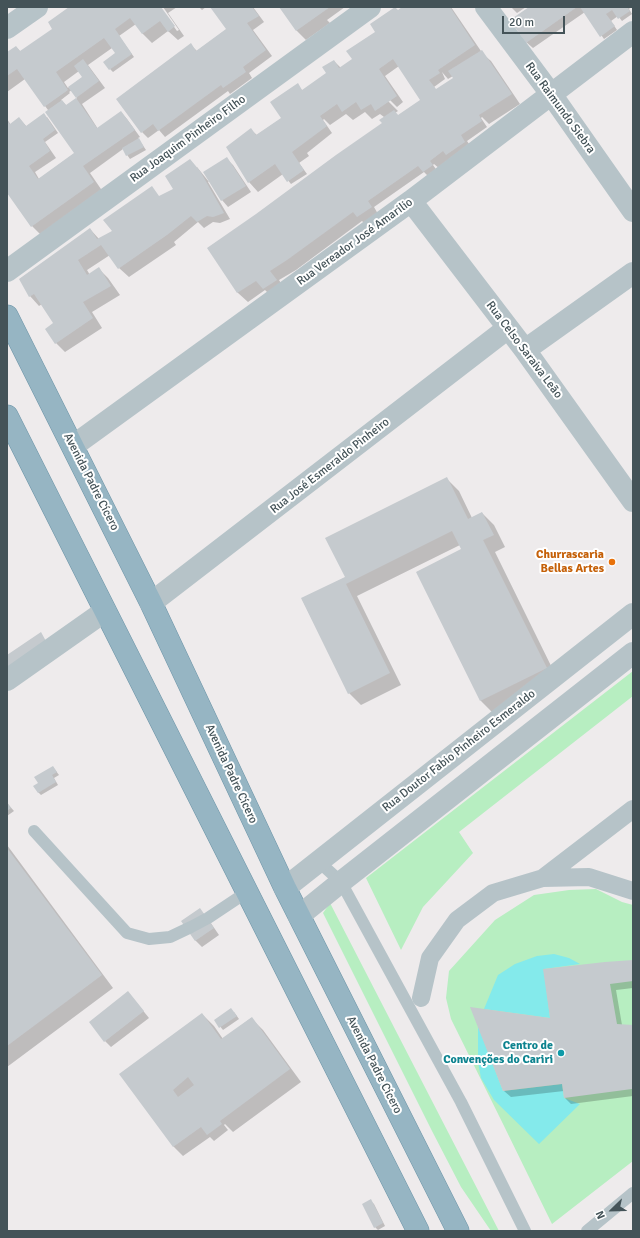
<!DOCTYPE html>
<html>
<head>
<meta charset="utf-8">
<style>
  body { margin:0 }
  #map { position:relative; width:640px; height:1238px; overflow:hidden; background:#eeebec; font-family:Signika,sans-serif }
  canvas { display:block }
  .frame { position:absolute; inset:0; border:8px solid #445358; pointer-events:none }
  .north { position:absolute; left:592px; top:1190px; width:40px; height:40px; -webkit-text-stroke:3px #fff; paint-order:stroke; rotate:247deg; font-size:11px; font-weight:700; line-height:16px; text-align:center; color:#445358 }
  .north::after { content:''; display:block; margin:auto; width:14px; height:18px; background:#445358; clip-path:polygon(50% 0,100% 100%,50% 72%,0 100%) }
  .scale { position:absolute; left:502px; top:16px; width:63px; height:18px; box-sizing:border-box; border:2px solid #445358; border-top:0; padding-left:5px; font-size:12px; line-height:14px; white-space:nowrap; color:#445358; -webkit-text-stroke:3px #fff; paint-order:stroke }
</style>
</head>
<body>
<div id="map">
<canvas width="640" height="1238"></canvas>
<div class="frame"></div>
<div class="north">N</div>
<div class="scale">20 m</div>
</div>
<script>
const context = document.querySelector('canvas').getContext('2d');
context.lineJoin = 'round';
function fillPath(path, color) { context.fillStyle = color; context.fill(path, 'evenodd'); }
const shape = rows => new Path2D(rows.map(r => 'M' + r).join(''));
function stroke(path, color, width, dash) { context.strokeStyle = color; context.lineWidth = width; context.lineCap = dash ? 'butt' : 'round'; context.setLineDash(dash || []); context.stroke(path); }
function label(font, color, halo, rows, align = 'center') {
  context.font = font + ' Signika,sans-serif'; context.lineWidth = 4; context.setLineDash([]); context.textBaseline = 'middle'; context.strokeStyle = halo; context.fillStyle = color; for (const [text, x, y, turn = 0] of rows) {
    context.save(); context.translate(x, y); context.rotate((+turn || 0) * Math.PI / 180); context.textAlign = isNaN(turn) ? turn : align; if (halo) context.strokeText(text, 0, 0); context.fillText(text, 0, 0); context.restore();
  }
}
const green = shape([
  [633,671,633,696,459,832,473,853,423,907,401,950,366,878],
  [596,889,622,902,633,905,633,1161,552,1224,505,1128,451,1019,446,998,449,971,495,920,534,895,569,890],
  [330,903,499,1231,491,1231,461,1187,432,1131,323,913]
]);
const water = shape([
  [554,954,569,958,580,964,544,969,550,1018,484,1009,498,975,515,964,537,956],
  [478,1026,503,1091,562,1084,564,1098,580,1104,539,1144,494,1100,481,1078,478,1062]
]);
const shadow = shape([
  [71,7,160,7,177,31,179,30,163,7,177,7,168,13,184,36,178,40,168,31,152,43,142,33,136,24,119,36,134,57,113,72,110,69,117,54,112,48,88,65,105,88,82,104,98,129,121,112,127,119,140,137,138,138,146,150,130,159,123,149,90,173,103,192,41,235,32,226,7,192,7,119,11,125,19,118,27,127,47,117,58,133,45,142,56,158,35,172,39,179,75,153,48,110,25,79,7,92,7,54,16,47,21,52,54,29],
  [79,71,83,77,68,88,64,82],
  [72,90,77,98,67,106,61,100,70,93,69,92],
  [199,7,206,7,202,10],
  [212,7,253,7,264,22,253,30,272,56,249,73,252,78,230,94,228,91,165,137,159,130,148,138,142,132,191,45,197,51,227,29],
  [280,7,345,7,327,20,330,23,306,40,297,31],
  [404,7,451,7,483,54,491,61,520,104,489,124,482,117,481,118,487,127,467,141,474,151,440,169,434,164,433,165,438,172,430,178,424,172,374,207,378,214,364,223,362,221,296,270,279,280,285,290,273,298,265,290,248,302,238,293,208,248,256,215,383,123,384,117,380,114,372,119,365,112,353,120,346,114,330,125,324,119,323,120,332,133,307,153,309,156,299,163,307,174,291,184,283,174,258,192,249,182,251,130,257,135,282,118,297,85,303,91,328,74,334,61,341,68,353,59,376,32],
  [399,66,422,100,399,116,395,113,398,111,385,98,387,97,397,107,403,102,385,76],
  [442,72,448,79,453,76,456,83,436,90,434,87,445,79],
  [511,7,526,7,517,13],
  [530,7,631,7,629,9,632,14,622,21,618,16,611,21,617,30,604,39,585,12,533,48,526,42],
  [227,159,233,165,251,192,228,207,222,200,210,181,208,182,230,219,220,223,213,222,204,228,198,222,174,242,176,245,129,277,119,268,110,255,87,270,90,275,99,269,108,278,120,295,92,312,102,328,65,352,56,343,54,323,42,304,39,306,30,296,20,279,90,229,99,239,113,231,175,189,197,167,209,182],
  [447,479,459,491,472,518,482,513,494,525,505,547,495,552,558,680,493,713,481,701,417,572,462,550,460,545,357,596,401,685,361,705,349,693,302,599,346,577],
  [53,767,59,775,54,778,58,785,41,795,38,792],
  [7,803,14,811,7,816],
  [7,845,113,988,7,1067],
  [200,910,206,916,219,935,202,947,195,940],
  [633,961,633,988,616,990,622,1025,633,1026,633,1096,571,1104,565,1098,564,1091,511,1097,504,1091,551,1019],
  [128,992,149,1018,111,1047,105,1041],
  [234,1012,239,1019,223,1030,215,1020],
  [202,1014,214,1026,223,1039,251,1018,263,1030,301,1082,233,1132,225,1124,224,1125,228,1130,214,1141,210,1137,183,1156,174,1147,121,1074],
  [371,1201,374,1204,385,1226,378,1230,375,1227]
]);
const building = shape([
  [69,7,161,7,175,26,168,32,160,21,142,34,130,18,115,29,132,54,109,70,103,62,115,53,104,38,56,72,68,90,44,107,17,69,7,76,7,52,16,46,20,51,52,29,48,22],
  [210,7,252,7,259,16,247,23,266,50,243,67,246,72,223,88,221,85,158,131,153,124,141,133,116,99,191,43,196,51,226,29],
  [279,7,330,7,296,31],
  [395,7,398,10,402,7,450,7,475,45,438,70,440,73,429,80,436,89,453,78,448,71,482,50,512,94,479,115,482,121,461,135,465,142,446,155,443,151,430,161,433,165,423,172,418,166,368,201,372,207,357,217,353,212,287,260,270,271,277,280,263,289,256,281,237,293,207,248,256,214,336,155,382,123,379,120,394,110,398,115,420,100,393,59,379,69,397,96,375,111,371,104,361,110,356,102,342,112,337,104,320,116,327,126,292,152,304,170,287,182,275,164,248,183,226,147,251,128,256,135,281,118,270,102,298,83,302,90,326,73,322,67,334,60,339,68,352,59,346,51,375,32,370,24],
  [529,7,577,7,526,43,510,20],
  [580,7,627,7,630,11,618,19,612,10,606,14,615,26,600,37],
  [83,59,99,81,76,98,97,128,121,111,135,130,83,166,94,182,31,227,7,193,7,121,10,124,19,117,26,126,44,113,55,130,43,139,50,151,29,166,38,179,74,153,45,112,62,100,66,105,76,98,68,87,82,77,74,66],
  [139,138,144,147,126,156,122,148],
  [227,157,246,186,221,201,203,172],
  [190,159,200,171,224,213,213,217,207,216,197,222,191,216,167,235,118,269,101,245,78,260,87,275,99,267,111,286,83,302,93,318,55,344,45,329,53,323,34,294,29,297,19,279,90,228,97,239,112,231,103,220,152,186,159,196,173,189,165,176],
  [447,477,468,519,482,512,494,535,483,540,547,668,480,701,416,572,461,549,452,531,346,584,390,673,348,694,301,598,345,577,325,538],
  [41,632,47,643,7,670,7,655],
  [53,766,57,772,52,775,56,782,38,793,33,786,38,783,34,777],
  [7,802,11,808,7,811],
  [7,848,102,975,7,1046],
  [200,908,214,928,195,941,181,921],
  [633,960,633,981,610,984,617,1024,633,1025,633,1080,632,1089,564,1098,562,1084,503,1091,470,1007,550,1018,543,969,605,962],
  [128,991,144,1011,104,1042,89,1022],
  [231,1008,237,1016,219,1028,214,1020],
  [202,1013,221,1039,252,1017,290,1069,220,1121,222,1124,207,1135,201,1127,173,1147,119,1074],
  [188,1077,194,1085,178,1097,173,1090],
  [371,1199,383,1223,374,1228,362,1204]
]);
const service = shape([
  [34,831,127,933,149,939,170,937,191,927,208,918,247,892],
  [318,861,341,882,461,1102,525,1231],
  [587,1231,633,1193]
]);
const pedestrian = shape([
  [543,878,633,809],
  [421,998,430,958,457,920,493,893,543,878,589,877,633,891]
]);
const minor = shape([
  [486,7,551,94,633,211],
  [7,28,37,7],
  [411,201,525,350,633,501],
  [7,271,370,7],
  [525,350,633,273],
  [73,446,411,201,633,32],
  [151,603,508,328],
  [7,680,105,611],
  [285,888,633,614],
  [299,916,341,882,633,653]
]);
const trunk = shape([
  [7,316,151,603,285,888,458,1231],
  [7,416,418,1231]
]);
const markers = [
  [612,562,4,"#e8710a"],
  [561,1053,4,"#0f9aa8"]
];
const streetNames = [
  ["Rua Raimundo Siebra",560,108,54],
  ["Rua Joaquim Pinheiro Filho",188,139,-36],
  ["Rua Vereador José Amarilio",355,242,-36],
  ["Rua Celso Saraiva Leão",524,350,53],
  ["Rua José Esmeraldo Pinheiro",330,466,-38],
  ["Avenida Padre Cícero",91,482,63],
  ["Rua Doutor Fabio Pinheiro Esmeraldo",459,751,-38],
  ["Avenida Padre Cícero",231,774,65],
  ["Avenida Padre Cícero",374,1065,63]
];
const foodNames = [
  ["Churrascaria",604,555],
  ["Bellas Artes",604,569]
];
const cultureNames = [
  ["Centro de",553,1046],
  ["Convenções do Cariri",553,1060]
];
fillPath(green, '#b7eec1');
fillPath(water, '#84eaeb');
fillPath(shadow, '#0003');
fillPath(building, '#c5cace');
stroke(trunk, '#6d94a7', 23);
stroke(service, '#b6c3c8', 12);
stroke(pedestrian, '#b6c3c8', 18);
stroke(minor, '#b6c3c8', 22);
stroke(trunk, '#96b5c3', 22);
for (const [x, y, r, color] of markers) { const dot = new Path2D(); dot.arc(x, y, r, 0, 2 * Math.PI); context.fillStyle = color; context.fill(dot); stroke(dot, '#fff', 1.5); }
label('12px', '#445358', '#fff', streetNames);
label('bold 12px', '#c56008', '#fff', foodNames, 'right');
label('bold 12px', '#0d838f', '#fff', cultureNames, 'right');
</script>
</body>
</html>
